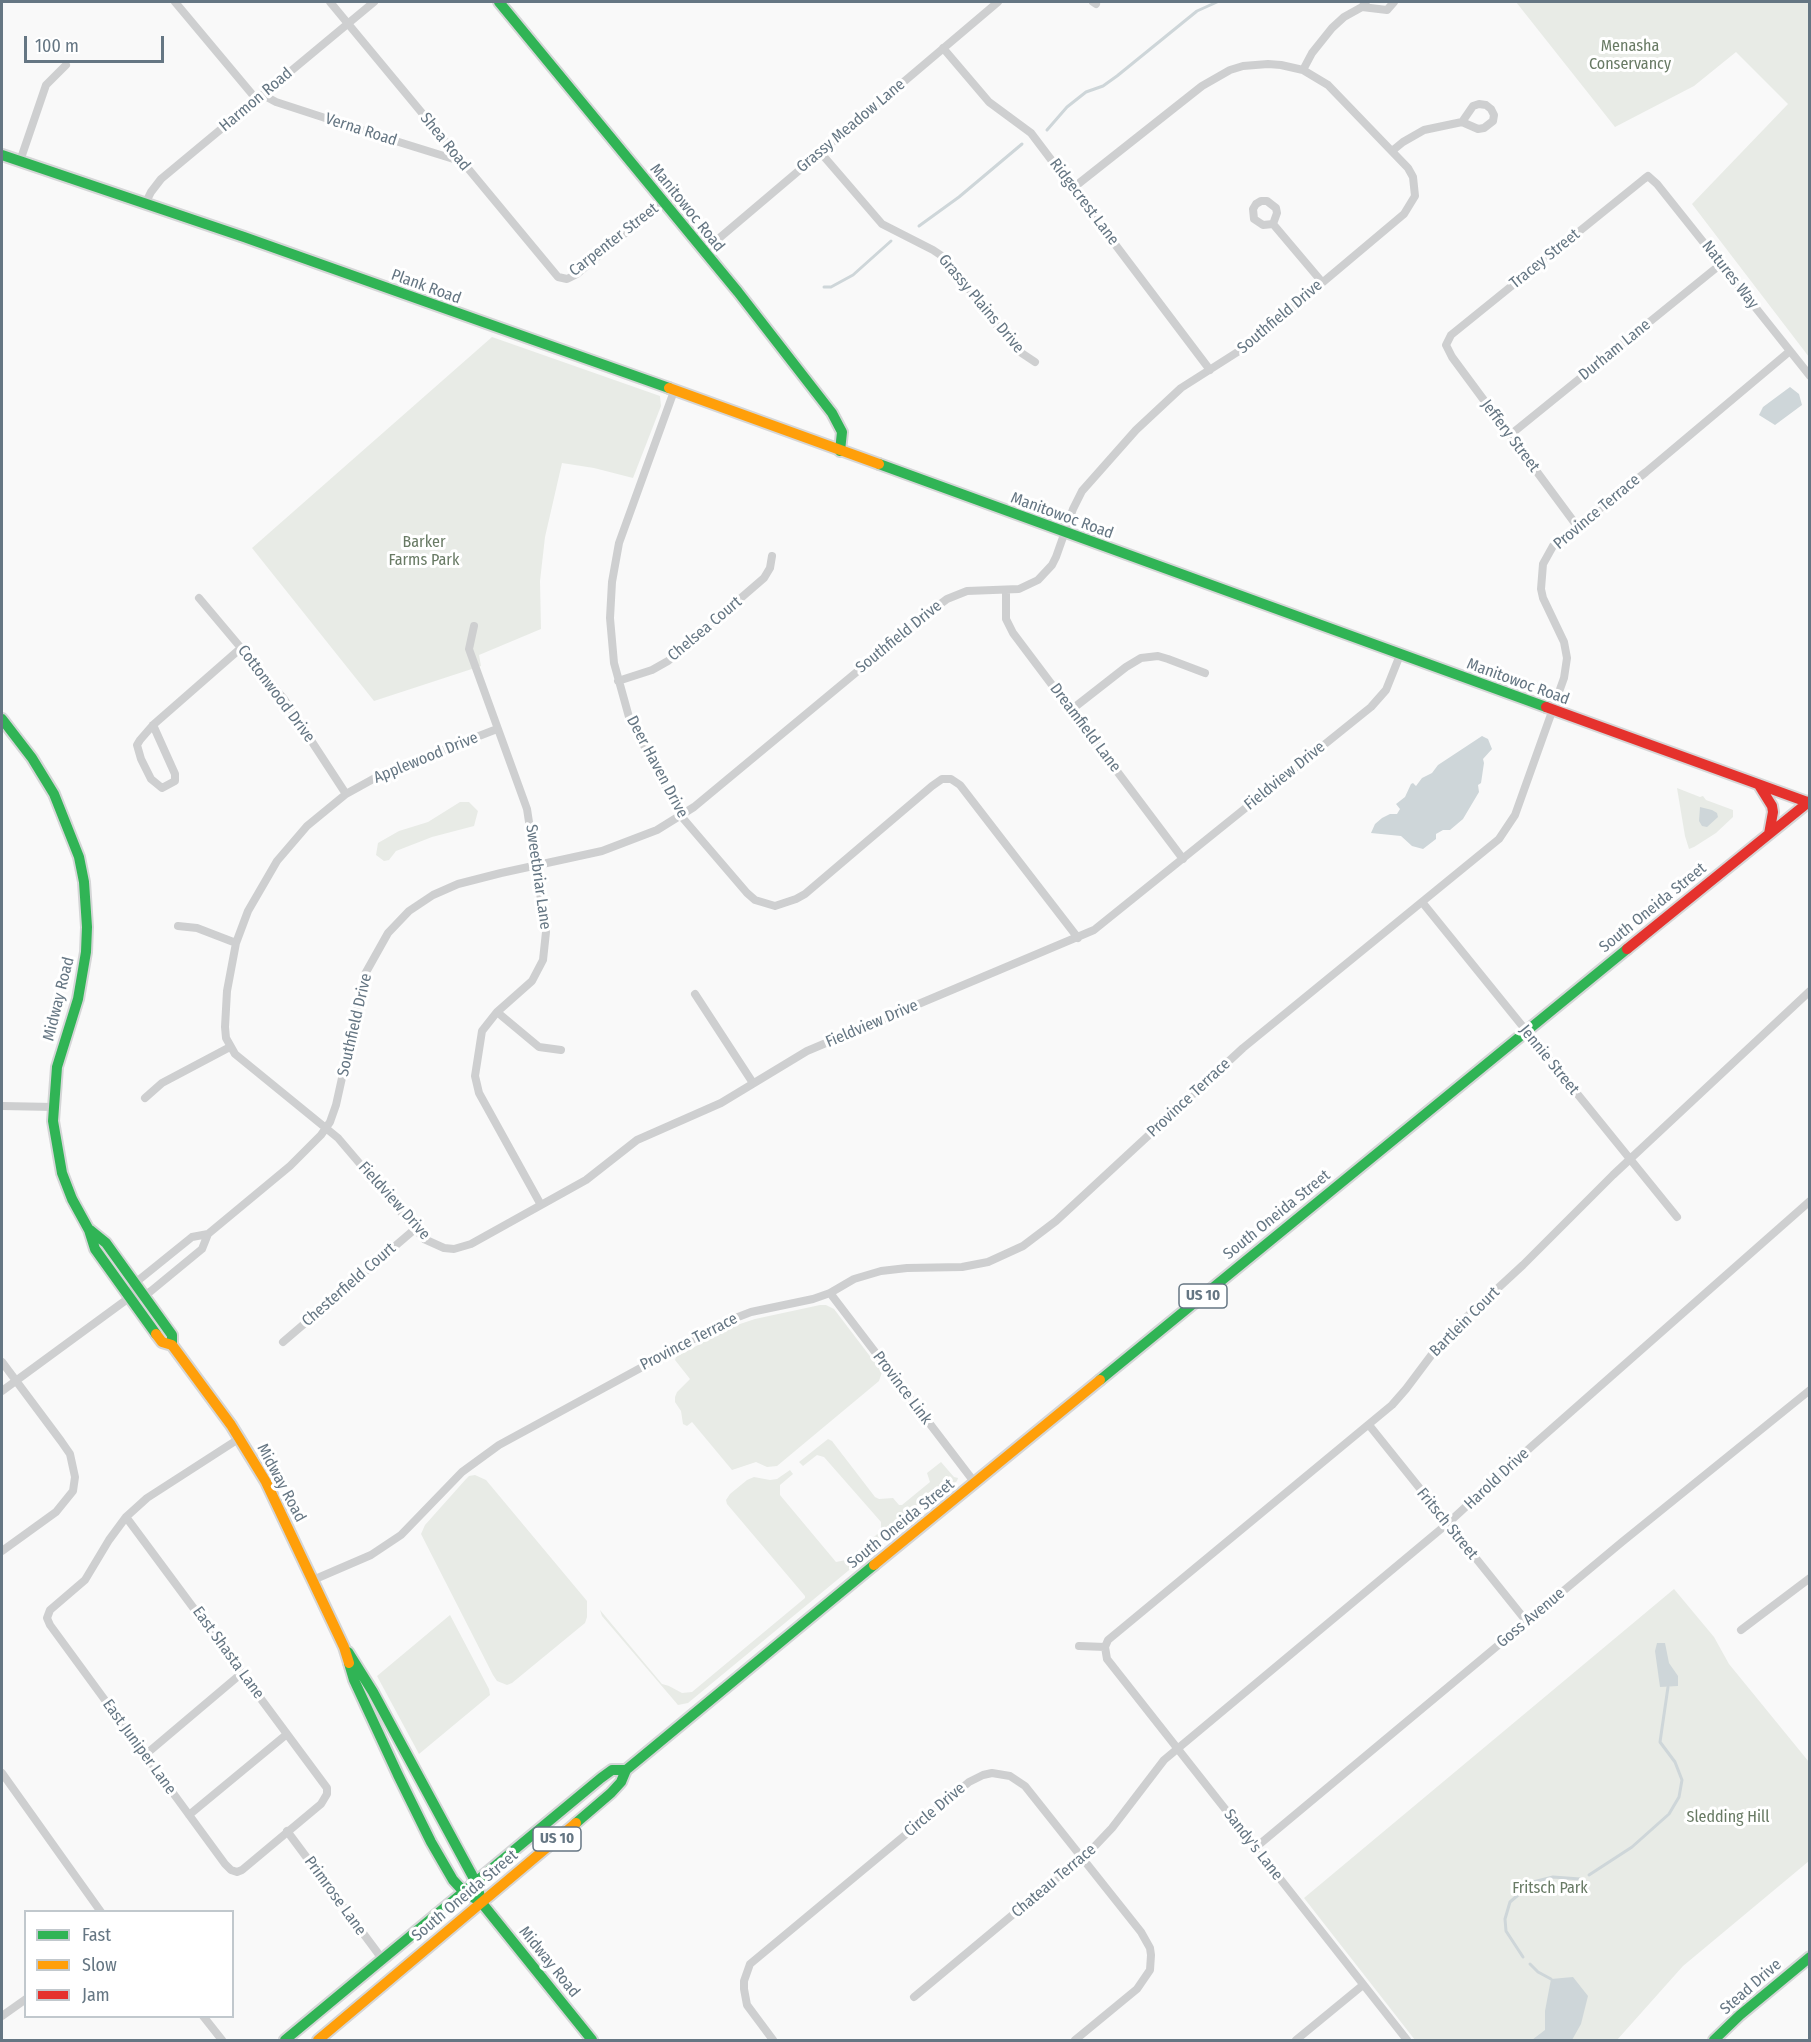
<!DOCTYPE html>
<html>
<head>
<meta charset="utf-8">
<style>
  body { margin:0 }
  #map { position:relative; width:1811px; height:2042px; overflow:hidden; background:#f9f9f9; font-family:"Fira Sans Condensed",sans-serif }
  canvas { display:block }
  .frame { position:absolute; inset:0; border:3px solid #657683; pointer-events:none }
  .legend { position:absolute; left:24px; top:1910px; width:210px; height:108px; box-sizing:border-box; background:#fff; border:2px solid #c1c8cd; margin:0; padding:8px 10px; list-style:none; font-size:18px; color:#657683 }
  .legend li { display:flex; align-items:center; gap:12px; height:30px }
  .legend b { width:30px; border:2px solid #c1c8cd }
  .scale { position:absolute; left:24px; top:36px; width:140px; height:27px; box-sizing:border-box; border:3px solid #657683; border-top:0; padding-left:8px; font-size:18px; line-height:21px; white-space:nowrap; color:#657683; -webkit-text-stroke:4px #fff; paint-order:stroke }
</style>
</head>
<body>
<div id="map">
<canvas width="1811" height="2042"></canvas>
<div class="frame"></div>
<ul class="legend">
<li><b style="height:8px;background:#30b455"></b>Fast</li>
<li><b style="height:8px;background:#ff9f0a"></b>Slow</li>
<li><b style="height:8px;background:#e5322d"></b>Jam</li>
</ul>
<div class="scale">100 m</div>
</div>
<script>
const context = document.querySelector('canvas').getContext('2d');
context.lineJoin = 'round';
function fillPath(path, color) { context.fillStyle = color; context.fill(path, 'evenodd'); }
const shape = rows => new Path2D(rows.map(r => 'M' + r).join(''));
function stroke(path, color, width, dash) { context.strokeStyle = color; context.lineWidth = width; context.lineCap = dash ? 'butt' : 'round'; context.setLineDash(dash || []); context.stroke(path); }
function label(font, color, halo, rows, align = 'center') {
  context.font = font + ' "Fira Sans Condensed",sans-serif'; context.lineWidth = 6; context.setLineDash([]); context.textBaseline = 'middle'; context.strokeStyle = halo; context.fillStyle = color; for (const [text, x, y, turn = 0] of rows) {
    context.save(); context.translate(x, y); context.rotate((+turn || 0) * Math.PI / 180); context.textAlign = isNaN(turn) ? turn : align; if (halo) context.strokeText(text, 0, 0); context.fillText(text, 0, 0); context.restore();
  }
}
const green = shape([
  [1516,2,1809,2,1809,357,1692,204,1788,104,1736,52,1694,86,1615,127],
  [492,337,660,396,661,406,633,478,594,468,562,463,545,537,540,581,541,629,479,655,481,666,374,701,252,548],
  [1677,788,1700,797,1703,796,1706,800,1733,810,1733,817,1716,833,1694,847,1689,849,1685,836],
  [460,802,469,802,478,811,474,826,432,837,396,851,389,860,384,861,376,855,378,843,399,831,428,822],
  [820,1305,826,1305,834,1309,882,1372,879,1381,777,1466,767,1467,756,1462,732,1470,692,1422,687,1426,683,1424,681,1411,675,1402,675,1397,677,1392,690,1379,675,1360,676,1357,731,1327,755,1319],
  [828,1439,832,1441,875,1497,879,1499,893,1498,899,1505,902,1505,930,1482,927,1473,941,1462,954,1477,958,1478,957,1481,688,1703,678,1705,602,1616,600,1610,662,1684,669,1686,682,1693,692,1692,805,1598,805,1596,727,1504,726,1500,730,1494,747,1480,754,1477,770,1480,777,1479,790,1470,793,1474,780,1485,780,1495,836,1562,846,1560,881,1531,881,1522,824,1457,817,1455,803,1466,799,1462],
  [475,1475,486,1480,587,1601,587,1617,585,1623,512,1683,507,1685,497,1681,493,1675,421,1534,425,1525,466,1479,469,1476],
  [1674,1589,1714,1637,1729,1664,1809,1762,1809,1861,1683,1966,1617,2040,1415,2040,1304,1898],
  [450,1615,489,1689,490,1695,419,1754,377,1676]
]);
const water = shape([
  [1790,387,1799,394,1802,405,1775,425,1759,415,1763,407],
  [1482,736,1488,739,1492,749,1483,759,1484,763,1481,783,1478,785,1479,792,1463,819,1450,830,1443,830,1436,834,1436,839,1423,849,1412,846,1401,836,1371,833,1375,824,1382,818,1390,814,1397,814,1400,809,1396,804,1405,797,1411,784,1413,783,1416,786,1422,778,1432,773,1438,765],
  [1700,807,1712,810,1717,813,1718,817,1707,827,1702,826,1699,821],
  [1657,1643,1665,1643,1669,1663,1678,1676,1678,1686,1660,1687,1655,1651],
  [1573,1977,1588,1996,1581,2024,1572,2040,1532,2040,1545,2030,1545,2011,1551,1979]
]);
const stream = shape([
  [1047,130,1067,107,1086,92,1103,86,1117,76,1197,11,1217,2],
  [919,226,959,197,1022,144],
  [824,287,831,287,853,275,891,241],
  [1589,1875,1632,1847,1669,1814,1679,1797,1682,1780,1675,1762,1660,1742,1668,1687],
  [1523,1957,1506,1931,1505,1919,1510,1902,1533,1882,1553,1877,1580,1879],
  [1530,1964,1538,1972,1551,1979]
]);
const street = shape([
  [175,2,257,100],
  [330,2,558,277,567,279,577,274,663,201],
  [1093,2,1096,4],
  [1362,7,1387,10,1394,2],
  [943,48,989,102,1031,133,1210,370],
  [1303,70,1312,53,1332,28,1344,17,1362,7,1366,2],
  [263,95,276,102,402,143,460,161],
  [1392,151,1403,142,1424,130,1462,122,1478,129,1484,128,1493,121,1494,115,1491,109,1486,105,1479,104,1473,106,1462,122],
  [820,152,882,224,933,250,945,258,1009,341,1017,350,1035,362],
  [20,161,46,85,66,65],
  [145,204,151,192,161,179,374,2],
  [1273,224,1263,225,1254,219,1253,209,1256,204,1261,201,1267,201,1276,208,1277,213,1273,224,1322,282],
  [704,251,998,2],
  [674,391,619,543,612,582,610,618,614,663,629,717,681,816,747,893,755,900,775,906,796,899,805,894,932,786,942,779,951,779,960,785,1078,938],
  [1510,435,1721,264],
  [1577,526,1452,357,1446,345,1451,335,1644,179,1648,176,1657,184,1810,376],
  [1006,591,1006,619,1013,633,1183,859],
  [199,598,284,699,346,794],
  [474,626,469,649,527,809,546,932,543,960,532,981,497,1012,482,1031,475,1076,479,1093,541,1205],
  [618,681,652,670,668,661,764,578,770,568,772,556],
  [1071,710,1126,667,1141,658,1158,656,1168,659,1205,673],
  [153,725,175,774,175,781,162,788,151,779,141,759,137,745,140,740,153,725,241,648],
  [497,729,384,773,346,794,307,826,277,861,248,911,236,943,227,991,225,1027,226,1038,235,1054,338,1138,424,1239,444,1248,454,1249,471,1244,586,1180,637,1140,721,1103,807,1051,1094,930,1371,707,1386,690,1400,655],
  [1422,902,1677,1217],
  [178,926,197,928,236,943],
  [695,994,753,1083],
  [497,1012,539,1047,561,1050],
  [145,1098,162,1083,230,1047],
  [2,1106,54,1107],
  [830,1293,975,1483],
  [129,1298,135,1283,192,1237,208,1234],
  [283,1342,415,1229],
  [2,1362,61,1441,70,1454,75,1477,73,1491,56,1512,2,1551],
  [2,1391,122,1303,129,1298,144,1296,151,1291,202,1249,208,1234,290,1166,321,1135,330,1122,336,1105,365,974,388,933,409,911,433,895,458,884,501,873,602,851,657,830,694,807,923,617,947,599,967,591,1019,589,1038,580,1052,565,1056,557,1073,509,1082,491,1136,430,1181,388,1247,346,1404,214,1415,196,1413,177,1408,168,1328,85,1303,70,1281,65,1268,64,1243,66,1230,70,1202,86,1073,188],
  [1369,1425,1527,1622],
  [126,1517,327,1788,327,1794,321,1804,242,1870,237,1872,231,1870,225,1864,50,1625,47,1618,50,1610,85,1580,109,1540,126,1517,147,1498,240,1438],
  [313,1580,371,1555,401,1535,462,1472,499,1445,725,1322,751,1312,813,1299,830,1293,854,1279,881,1271,907,1268,962,1267,988,1262,1023,1246,1056,1221,1243,1048,1499,839,1515,815,1564,678,1567,658,1564,642,1543,598,1541,589,1543,564,1553,546,1646,472,1790,351],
  [1741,1630,1810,1578],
  [1079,1646,1105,1647],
  [1105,1647,1108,1640,1392,1405,1406,1389,1436,1349,1458,1325,1523,1265,1613,1175,1810,991],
  [1105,1647,1107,1659,1407,2040],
  [145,1755,242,1673],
  [2,1773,101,1912],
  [189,1815,287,1734],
  [287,1831,383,1960],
  [1255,1848,1622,1542,1810,1390],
  [914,1997,1094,1847,1112,1828,1164,1760,1447,1524,1531,1447,1810,1201],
  [2,2016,26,1999],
  [203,2016,222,2040],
  [773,2040,747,2005,744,1989,744,1981,750,1964,969,1782,983,1775,992,1773,1010,1776,1025,1786,1141,1932,1150,1948,1151,1955,1150,1970,1137,1989,1075,2040],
  [1296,2040,1363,1985]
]);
const fast = shape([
  [499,2,738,292,832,413,842,432,840,451],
  [2,155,244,237,669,388],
  [879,464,1546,707],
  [2,719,32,758,54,794,79,857,84,882,87,927,86,952,78,999,57,1067,53,1121,62,1173,72,1199,89,1230,95,1249,156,1334],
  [90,1230,106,1243,172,1335,172,1345],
  [1100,1380,1627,949],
  [348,1652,373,1692,472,1875,478,1888,481,1902],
  [349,1663,354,1680,398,1775,431,1842,453,1880,465,1893,481,1902,592,2040],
  [576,1823,611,1793,621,1782,626,1770,874,1565],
  [285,2040,601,1778,612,1770,626,1770],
  [1714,2040,1740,2015,1810,1957]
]);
const slow = shape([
  [669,388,879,464],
  [156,1334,162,1342,172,1345,231,1425,266,1482,344,1647,349,1663],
  [874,1565,1100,1380],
  [318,2040,576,1823]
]);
const jam = shape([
  [1546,707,1810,803],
  [1759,785,1772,806,1773,812,1769,834],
  [1627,949,1810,801]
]);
const shields = [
  [1203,1296,48],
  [557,1839,48]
];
const shieldNames = [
  ["US 10",1203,1296],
  ["US 10",557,1839]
];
const parkNames = [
  ["Menasha",1630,47],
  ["Conservancy",1630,65],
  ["Barker",424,543],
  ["Farms Park",424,561],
  ["Sledding Hill",1728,1818],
  ["Fritsch Park",1550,1889]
];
const streetNames = [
  ["Harmon Road",256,100,-40],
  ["Grassy Meadow Lane",851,126,-40],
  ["Verna Road",361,130,18],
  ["Shea Road",445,142,51],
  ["Ridgecrest Lane",1084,202,53],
  ["Manitowoc Road",687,208,51],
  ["Carpenter Street",614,240,-38],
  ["Tracey Street",1545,259,-39],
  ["Natures Way",1730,275,52],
  ["Plank Road",426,287,20],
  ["Grassy Plains Drive",981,304,50],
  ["Southfield Drive",1280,317,-40],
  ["Durham Lane",1615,350,-39],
  ["Jeffery Street",1510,436,53],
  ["Province Terrace",1597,512,-40],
  ["Manitowoc Road",1062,516,20],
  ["Chelsea Court",705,629,-40],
  ["Southfield Drive",899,637,-39],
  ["Manitowoc Road",1518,682,20],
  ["Cottonwood Drive",276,694,53],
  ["Dreamfield Lane",1085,728,53],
  ["Applewood Drive",426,758,-22],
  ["Deer Haven Drive",657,767,62],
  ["Fieldview Drive",1285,776,-39],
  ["Sweetbriar Lane",538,877,82],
  ["South Oneida Street",1653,908,-39],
  ["Midway Road",59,999,-76],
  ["Fieldview Drive",872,1024,-23],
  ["Southfield Drive",355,1025,-77],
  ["Jennie Street",1549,1060,51],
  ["Province Terrace",1189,1098,-43],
  ["Fieldview Drive",394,1201,48],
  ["South Oneida Street",1277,1215,-39],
  ["Chesterfield Court",349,1285,-41],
  ["Bartlein Court",1465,1322,-45],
  ["Province Terrace",689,1342,-27],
  ["Province Link",902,1388,53],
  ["Harold Drive",1497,1479,-43],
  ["Midway Road",281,1483,62],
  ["South Oneida Street",901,1524,-39],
  ["Fritsch Street",1447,1524,51],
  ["Goss Avenue",1531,1618,-40],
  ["East Shasta Lane",228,1653,54],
  ["East Juniper Lane",139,1747,54],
  ["Circle Drive",935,1810,-40],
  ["Sandy's Lane",1253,1845,52],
  ["Chateau Terrace",1054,1881,-40],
  ["Primrose Lane",335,1896,54],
  ["South Oneida Street",465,1896,-40],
  ["Midway Road",549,1962,51],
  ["Stead Drive",1751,1987,-41]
];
fillPath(green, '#e8ebe6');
fillPath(water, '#ced6d9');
stroke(stream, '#ced6d9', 3);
stroke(fast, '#d5d6d7', 14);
stroke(slow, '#d5d6d7', 14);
stroke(jam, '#d5d6d7', 14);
stroke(street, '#cecfd0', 8);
stroke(fast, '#30b455', 10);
stroke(slow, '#ff9f0a', 10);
stroke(jam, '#e5322d', 10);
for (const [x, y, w] of shields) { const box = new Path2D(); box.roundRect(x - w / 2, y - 12, w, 24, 4.5); context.fillStyle = '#fff'; context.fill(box); stroke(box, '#657683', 1.5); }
label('bold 15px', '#657683', null, shieldNames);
label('16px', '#687a64', '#fff', parkNames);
label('16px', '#657683', '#fff', streetNames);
</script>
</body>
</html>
